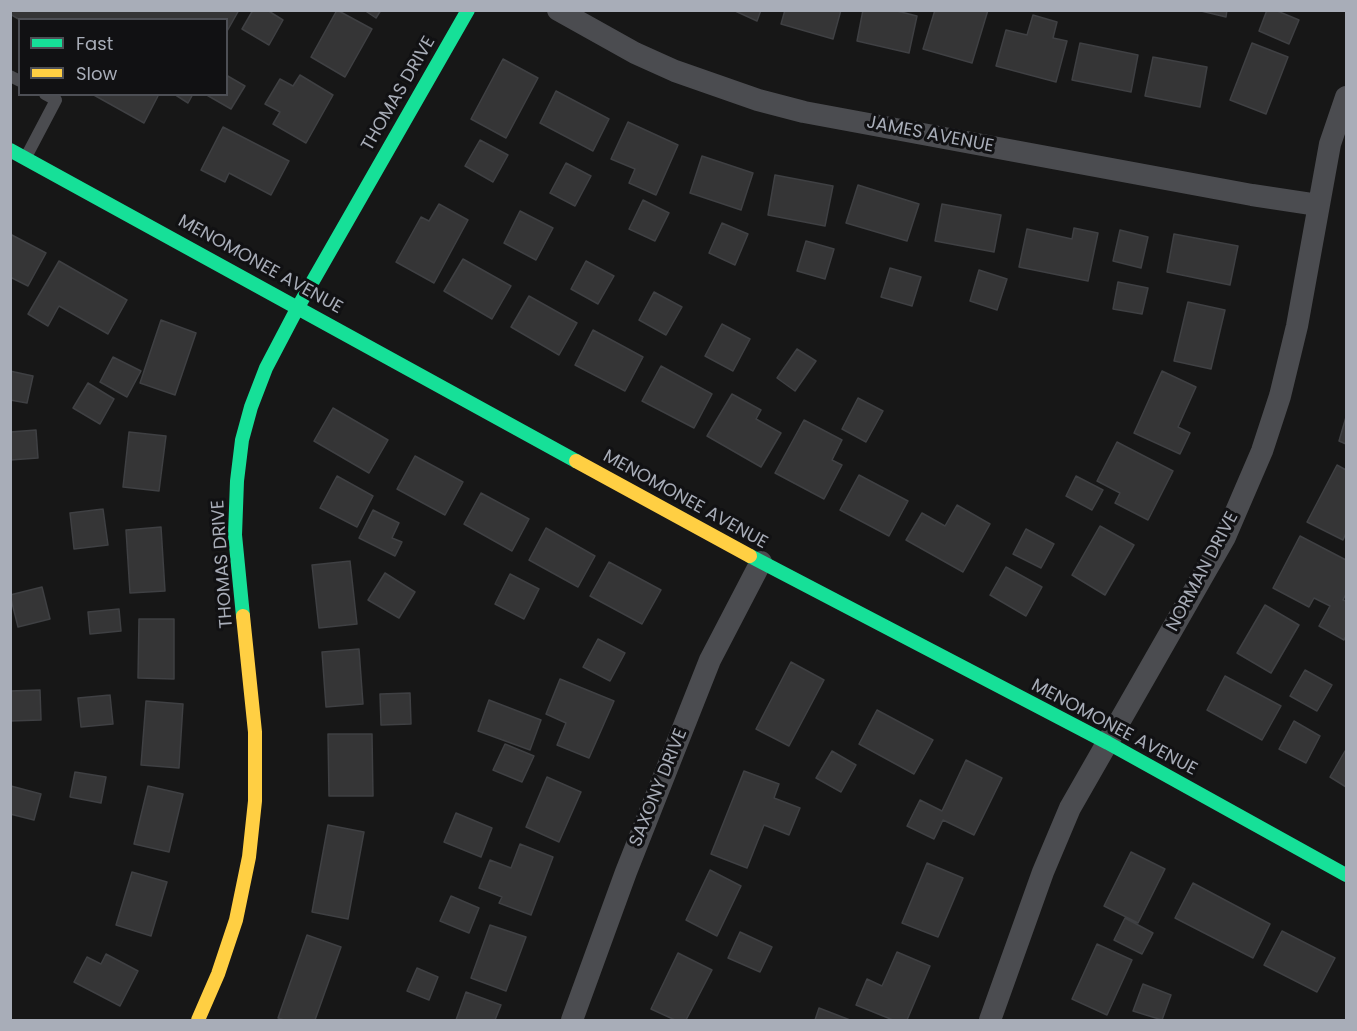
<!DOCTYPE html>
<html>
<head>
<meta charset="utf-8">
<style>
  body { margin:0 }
  #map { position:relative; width:1357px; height:1031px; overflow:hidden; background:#171717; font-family:Poppins,sans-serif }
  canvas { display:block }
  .frame { position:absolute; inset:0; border:12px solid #a8adb8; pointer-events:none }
  .legend { position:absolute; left:18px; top:18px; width:210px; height:78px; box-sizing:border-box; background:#111113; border:2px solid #4d4f55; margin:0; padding:8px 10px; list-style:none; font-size:18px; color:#a8adb8 }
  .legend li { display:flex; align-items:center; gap:12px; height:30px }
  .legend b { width:30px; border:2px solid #4d4f55 }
</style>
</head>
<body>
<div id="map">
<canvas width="1357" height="1031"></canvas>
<div class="frame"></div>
<ul class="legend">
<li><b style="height:8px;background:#16e098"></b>Fast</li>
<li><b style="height:8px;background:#ffcf43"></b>Slow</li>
</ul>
</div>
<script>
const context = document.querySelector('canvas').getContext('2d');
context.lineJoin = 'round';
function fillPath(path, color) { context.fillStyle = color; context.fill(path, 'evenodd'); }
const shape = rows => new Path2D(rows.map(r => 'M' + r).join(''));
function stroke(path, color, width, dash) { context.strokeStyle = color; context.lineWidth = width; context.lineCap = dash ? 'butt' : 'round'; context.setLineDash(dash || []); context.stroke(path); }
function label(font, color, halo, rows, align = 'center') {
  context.font = font + ' Poppins,sans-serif'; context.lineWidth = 6; context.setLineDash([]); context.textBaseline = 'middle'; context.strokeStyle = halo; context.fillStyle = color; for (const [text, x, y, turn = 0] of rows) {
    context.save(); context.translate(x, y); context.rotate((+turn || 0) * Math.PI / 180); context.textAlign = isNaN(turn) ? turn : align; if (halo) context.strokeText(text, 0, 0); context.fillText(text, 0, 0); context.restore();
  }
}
const building = shape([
  [10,10,239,10,226,33,226,20,20,20,10,14,10,10],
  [253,10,267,10,283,20,269,45,242,29,253,10],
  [337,10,372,29,345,77,311,57,337,10],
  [364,10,381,10,376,18,364,10],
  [733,10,761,10,757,21,733,10],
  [785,10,841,10,833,39,781,24,785,10],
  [863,10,893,10,917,16,909,53,857,41,863,10],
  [935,10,988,10,972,63,923,49,935,10],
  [1197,10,1227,10,1226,17,1197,10],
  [1267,10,1275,10,1299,20,1289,44,1259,31,1267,10],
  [1033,15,1057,22,1053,38,1067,41,1056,82,996,66,1006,30,1027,35,1033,15],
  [1080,43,1138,55,1131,92,1072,80,1080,43],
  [1252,43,1288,57,1266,114,1230,100,1252,43],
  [1153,57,1207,67,1200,107,1145,96,1153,57],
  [503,59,538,78,506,138,471,119,503,59],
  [226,75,245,86,231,109,205,94,226,94,226,75],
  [300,75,333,95,306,143,273,124,280,112,265,104,280,79,293,86,300,75],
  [556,91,609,119,593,151,540,123,556,91],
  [92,94,159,94,144,123,92,94],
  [174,94,193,94,188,103,174,94],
  [628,122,678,145,656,195,629,183,635,169,611,159,628,122],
  [223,127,289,161,271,195,229,173,225,182,201,170,223,127],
  [480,140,508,155,493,182,465,166,480,140],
  [702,156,753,173,741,210,690,193,702,156],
  [566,163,591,176,575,206,550,193,566,163],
  [775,175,833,186,825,226,768,215,775,175],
  [858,185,919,204,907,241,846,223,858,185],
  [643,200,669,213,655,241,629,229,643,200],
  [439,204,468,220,434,283,396,262,421,217,429,221,439,204],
  [942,204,1001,215,994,252,935,241,942,204],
  [520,211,553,228,536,260,504,243,520,211],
  [722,223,748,234,735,265,709,253,722,223],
  [1074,228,1098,233,1088,281,1019,267,1027,229,1072,239,1074,228],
  [1120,230,1148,237,1141,268,1113,261,1120,230],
  [10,234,46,253,28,286,10,277,10,234],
  [1174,234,1238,246,1230,285,1167,272,1174,234],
  [806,241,834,249,825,279,797,271,806,241],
  [463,259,511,286,492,319,444,291,463,259],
  [59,261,127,300,108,334,59,306,48,326,28,314,59,261],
  [586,261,614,276,598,304,571,289,586,261],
  [890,268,921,277,912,306,881,297,890,268],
  [979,270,1007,279,997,310,970,301,979,270],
  [1118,282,1148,288,1142,314,1113,309,1118,282],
  [654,292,682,307,666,335,639,320,654,292],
  [529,296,577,323,559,355,511,327,529,296],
  [1188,302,1225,310,1211,369,1174,361,1188,302],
  [161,320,196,333,175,395,140,383,161,320],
  [722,324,750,339,733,371,705,356,722,324],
  [593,330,643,357,625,391,575,365,593,330],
  [797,349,816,361,795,391,777,378,797,349],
  [113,357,141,371,127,397,100,382,113,357],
  [661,366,712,394,694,428,642,401,661,366],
  [10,371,33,376,27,403,10,400,10,371],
  [1162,371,1196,387,1178,427,1190,433,1180,454,1134,433,1162,371],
  [88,383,114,399,100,424,73,408,88,383],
  [732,394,761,410,756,419,781,433,761,467,707,436,732,394],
  [858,398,883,411,866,442,842,429,858,398],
  [333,408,388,440,369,473,314,441,333,408],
  [1346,417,1346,444,1339,441,1346,417],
  [804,420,842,440,832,460,842,465,824,499,775,473,804,420],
  [36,430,38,458,10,460,10,432,36,430],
  [129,432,166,436,159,491,123,487,129,432],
  [1117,442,1173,471,1148,520,1115,503,1120,493,1097,481,1117,442],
  [415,456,463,482,445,515,397,489,415,456],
  [1337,465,1346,470,1346,533,1343,540,1307,522,1337,465],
  [859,475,908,501,889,536,840,510,859,475],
  [337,476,373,496,357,527,320,508,337,476],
  [1076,476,1103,490,1092,510,1066,496,1076,476],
  [481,493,529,519,512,551,464,524,481,493],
  [957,505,990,524,963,572,906,540,922,513,945,526,957,505],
  [103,509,108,545,74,549,70,513,103,509],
  [373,510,399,523,392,538,402,542,395,556,359,538,373,510],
  [1100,526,1134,545,1105,595,1072,575,1100,526],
  [161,527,165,591,130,593,126,530,161,527],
  [546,528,595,556,578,587,529,560,546,528],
  [1026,529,1054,544,1041,568,1013,554,1026,529],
  [1300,536,1346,560,1346,594,1343,600,1346,601,1346,636,1344,640,1319,626,1330,606,1314,598,1309,607,1273,588,1300,536],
  [350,561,357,624,319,628,312,565,350,561],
  [609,562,661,590,642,624,590,596,609,562],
  [1006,567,1042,587,1026,616,990,595,1006,567],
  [385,573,415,592,399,618,368,600,385,573],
  [510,574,539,589,524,619,495,604,510,574],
  [42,587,50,619,18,627,10,595,42,587],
  [1265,605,1299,625,1271,673,1237,653,1265,605],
  [119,609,121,631,90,634,88,612,119,609],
  [139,619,174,619,174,679,138,678,139,619],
  [598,639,625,653,610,681,583,667,598,639],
  [359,649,363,704,326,707,322,652,359,649],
  [791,662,824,680,789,746,756,729,791,662],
  [1305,670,1332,685,1317,711,1290,696,1305,670],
  [1225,676,1281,706,1262,740,1207,710,1225,676],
  [560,679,614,701,589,758,557,745,566,723,546,714,560,679],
  [40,690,41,720,10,721,10,691,40,690],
  [410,693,411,724,381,725,380,694,410,693],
  [110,695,113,724,81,727,78,698,110,695],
  [489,700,541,720,530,750,478,731,489,700],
  [146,701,183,704,179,768,141,765,146,701],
  [877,710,933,740,914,774,859,744,877,710],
  [1294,721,1320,736,1306,763,1279,749,1294,721],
  [328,734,372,734,373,796,329,796,328,734],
  [505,744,534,756,522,782,493,770,505,744],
  [832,751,856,765,841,792,816,778,832,751],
  [1345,751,1346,751,1346,787,1330,777,1345,751],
  [966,760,1002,778,974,835,943,820,934,839,907,826,920,800,942,811,966,760],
  [744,771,779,784,774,798,800,808,789,835,764,825,747,868,711,854,744,771],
  [75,772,106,777,101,803,70,797,75,772],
  [547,777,581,792,559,842,526,827,547,777],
  [11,786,41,794,34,820,10,814,11,786],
  [148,786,183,794,169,852,134,844,148,786],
  [456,813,492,828,481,857,444,842,456,813],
  [328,825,364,832,348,919,312,912,328,825],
  [520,844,553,857,531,915,499,903,502,897,479,888,490,860,511,868,520,844],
  [1131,852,1165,869,1138,923,1104,906,1131,852],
  [927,863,963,878,938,937,902,923,927,863],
  [710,870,741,886,717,936,686,920,710,870],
  [132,872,167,882,151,936,116,925,132,872],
  [1193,883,1270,924,1253,958,1175,918,1193,883],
  [451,896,479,908,469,933,440,921,451,896],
  [1125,918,1153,933,1142,954,1114,940,1125,918],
  [490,925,526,937,506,991,471,978,490,925],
  [1282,931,1335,958,1317,992,1264,965,1282,931],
  [740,932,772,947,760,972,728,958,740,932],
  [307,935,341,947,315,1020,284,1020,278,1018,307,935],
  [1097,944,1132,960,1107,1015,1072,999,1097,944],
  [897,952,930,966,907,1020,893,1020,856,1005,867,979,882,986,897,952],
  [678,953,712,970,686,1020,675,1020,651,1009,678,953],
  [106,954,138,971,120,1006,74,982,87,957,101,964,106,954],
  [417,968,438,977,429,1000,407,991,417,968],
  [1143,984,1171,995,1162,1020,1133,1011,1143,984],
  [466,992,501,1005,495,1020,456,1020,466,992],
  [819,1008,850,1020,815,1020,819,1008]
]);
const lane = shape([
  [10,76,20,81],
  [26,157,56,100,45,94]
]);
const street = shape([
  [558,10,635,53,675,71,758,100,804,112,1252,195,1318,205],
  [572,1020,626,872,710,660,761,562],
  [990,1020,1043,872,1070,808,1225,537,1262,451,1280,396,1297,326,1330,144,1346,97]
]);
const fast = shape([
  [10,150,576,461],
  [750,556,1108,743,1346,875],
  [243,616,235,535,237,481,242,440,251,407,266,368,298,307,468,10]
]);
const slow = shape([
  [576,461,750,556],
  [198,1020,218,974,236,920,249,857,255,801,255,732,243,616]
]);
const streetNames = [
  ["THOMAS DRIVE",399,94,-60],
  ["JAMES AVENUE",930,135,11],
  ["MENOMONEE AVENUE",260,265,29],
  ["MENOMONEE AVENUE",685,500,29],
  ["THOMAS DRIVE",223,564,-94],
  ["NORMAN DRIVE",1203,572,-62],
  ["MENOMONEE AVENUE",1114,728,28],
  ["SAXONY DRIVE",659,788,-68]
];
fillPath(building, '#353536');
stroke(building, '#3f4043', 1.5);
stroke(lane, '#4b4c50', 12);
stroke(street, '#4b4c50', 22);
stroke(fast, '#16e098', 14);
stroke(slow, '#ffcf43', 14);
label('18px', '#a8adb8', '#111113', streetNames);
</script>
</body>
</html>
